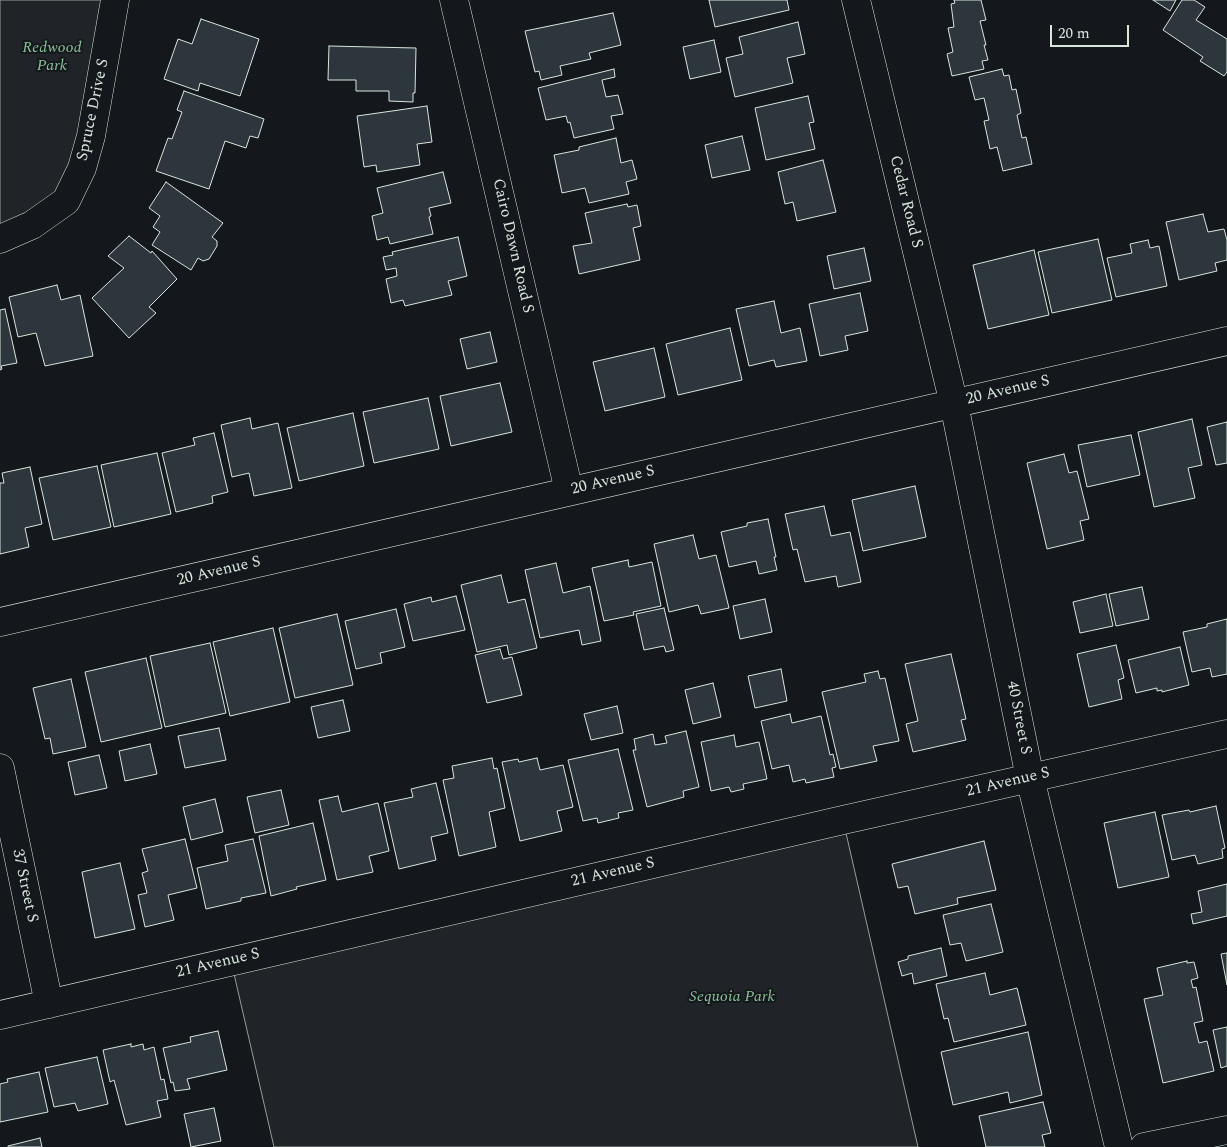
<!DOCTYPE html>
<html>
<head>
<meta charset="utf-8">
<style>
  body { margin:0 }
  #map { position:relative; width:1227px; height:1147px; overflow:hidden; background:#14181c; font-family:Spectral,serif }
  canvas { display:block }
  .scale { position:absolute; left:1050px; top:25px; width:79px; height:22px; box-sizing:border-box; border:2px solid #d8e6dc; border-top:0; padding-left:6px; font-size:15px; line-height:18px; white-space:nowrap; color:#d8e6dc; -webkit-text-stroke:4px #14181c; paint-order:stroke }
</style>
</head>
<body>
<div id="map">
<canvas width="1227" height="1147"></canvas>
<div class="scale">20 m</div>
</div>
<script>
const context = document.querySelector('canvas').getContext('2d');
context.lineJoin = 'round';
function fillPath(path, color) { context.fillStyle = color; context.fill(path, 'evenodd'); }
const shape = rows => new Path2D(rows.map(r => 'M' + r).join(''));
function stroke(path, color, width, dash) { context.strokeStyle = color; context.lineWidth = width; context.lineCap = dash ? 'butt' : 'round'; context.setLineDash(dash || []); context.stroke(path); }
function label(font, color, halo, rows, align = 'center') {
  context.font = font + ' Spectral,serif'; context.lineWidth = 4; context.setLineDash([]); context.textBaseline = 'middle'; context.strokeStyle = halo; context.fillStyle = color; for (const [text, x, y, turn = 0] of rows) {
    context.save(); context.translate(x, y); context.rotate((+turn || 0) * Math.PI / 180); context.textAlign = isNaN(turn) ? turn : align; if (halo) context.strokeText(text, 0, 0); context.fillText(text, 0, 0); context.restore();
  }
}
const green = shape([
  [0,0,115,0,66,201,0,239,0,0],
  [843,820,918,1147,274,1147,231,961,843,820]
]);
const building = shape([
  [709,0,787,0,789,10,715,27,709,0],
  [954,0,981,0,986,20,980,21,986,45,984,45,988,60,982,61,984,69,952,76,947,54,953,52,948,28,954,27,951,4,955,3,954,0],
  [1153,0,1176,0,1170,11,1153,0],
  [1182,0,1194,0,1205,7,1196,20,1227,39,1227,72,1224,76,1200,61,1203,57,1163,30,1182,0],
  [613,13,621,45,589,53,591,59,560,66,562,75,541,80,539,71,535,72,525,31,613,13],
  [201,19,259,39,240,96,200,83,198,91,164,79,178,39,192,44,201,19],
  [798,22,805,54,787,58,793,83,735,97,726,58,743,54,739,37,798,22],
  [714,40,721,72,690,79,683,47,714,40],
  [329,46,416,48,415,93,413,93,413,102,389,101,389,91,356,91,356,80,328,80,329,46],
  [614,69,615,77,602,80,606,97,618,95,623,114,611,116,614,129,574,138,570,122,568,123,566,116,546,120,538,88,614,69],
  [1002,69,1004,76,1009,75,1012,90,1016,89,1021,113,1017,115,1022,138,1026,137,1032,164,1003,171,997,147,990,149,984,121,989,120,984,98,975,100,969,77,1002,69],
  [184,91,264,119,258,138,250,136,246,148,225,141,209,189,156,171,168,138,172,139,182,112,177,110,184,91],
  [808,96,814,122,809,123,815,149,766,160,755,108,808,96],
  [427,106,432,142,417,144,420,165,377,172,376,165,364,167,357,116,427,106],
  [742,136,750,170,712,178,705,145,742,136],
  [616,138,621,163,632,160,637,179,626,182,629,194,589,203,585,188,562,193,554,155,579,150,579,147,616,138],
  [823,160,836,212,797,221,793,202,785,204,778,172,823,160],
  [443,172,451,203,429,208,431,216,429,217,433,234,390,244,388,237,377,240,372,216,383,213,377,188,443,172],
  [166,182,223,223,212,237,217,241,217,246,209,259,203,261,198,258,191,270,152,245,160,232,153,227,160,216,149,208,166,182],
  [627,204,628,207,637,205,641,226,633,228,640,260,579,274,573,246,592,243,585,213,627,204],
  [1203,214,1208,232,1224,229,1227,240,1227,260,1215,263,1217,271,1179,280,1166,222,1203,214],
  [129,236,151,253,152,251,177,279,149,307,156,313,129,338,92,298,124,268,108,256,129,236],
  [458,237,467,276,448,281,452,295,405,306,403,300,391,303,386,279,397,276,396,268,386,270,383,257,393,255,392,252,458,237],
  [1098,239,1112,300,1052,313,1038,252,1098,239],
  [1148,240,1150,248,1159,246,1167,286,1116,297,1107,258,1132,253,1130,244,1148,240],
  [864,248,871,281,834,289,827,256,864,248],
  [1034,250,1049,315,988,329,973,265,1034,250],
  [57,285,61,300,80,295,93,356,45,366,36,333,18,337,9,297,57,285],
  [860,293,868,331,845,336,848,350,820,356,809,304,860,293],
  [774,301,781,333,800,328,807,361,776,367,774,360,749,366,736,309,774,301],
  [5,309,17,363,1,366,2,369,0,370,0,310,5,309],
  [730,328,742,380,678,395,666,344,730,328],
  [490,332,497,362,467,369,460,339,490,332],
  [654,348,665,397,605,411,593,362,654,348],
  [500,383,512,432,451,446,440,396,500,383],
  [428,398,439,449,374,463,363,412,428,398],
  [353,413,364,466,299,481,287,428,353,413],
  [250,418,252,429,278,423,292,488,254,496,249,473,232,477,221,425,250,418],
  [1192,419,1202,465,1188,468,1195,498,1154,507,1138,432,1192,419],
  [1227,422,1227,463,1216,465,1207,427,1227,422],
  [214,433,228,492,212,496,213,503,176,512,162,453,195,445,193,438,214,433],
  [1131,435,1140,475,1087,487,1078,445,1131,435],
  [157,453,171,514,114,527,101,465,157,453],
  [1064,454,1069,473,1077,471,1089,519,1080,521,1084,540,1047,549,1027,463,1064,454],
  [97,466,111,527,53,540,39,478,97,466],
  [30,467,42,524,25,528,29,547,0,554,0,483,4,483,2,473,30,467],
  [915,486,926,537,863,551,852,500,915,486],
  [824,506,831,536,850,532,861,582,838,587,836,576,805,582,797,549,793,550,785,514,824,506],
  [768,519,776,557,774,557,777,570,759,574,756,561,729,567,721,532,747,526,747,523,768,519],
  [693,535,699,559,716,555,729,608,701,614,698,605,669,612,654,544,693,535],
  [628,560,629,567,652,562,661,606,633,612,634,615,604,621,592,568,628,560],
  [556,563,563,593,590,586,601,641,582,645,579,630,540,638,525,570,556,563],
  [501,575,508,603,525,599,537,648,509,655,507,645,477,652,461,585,501,575],
  [1142,587,1149,619,1116,626,1109,594,1142,587],
  [1106,594,1113,626,1080,633,1073,602,1106,594],
  [456,596,465,630,413,641,404,604,431,597,432,602,456,596],
  [765,599,772,632,740,639,733,606,765,599],
  [664,608,674,650,666,652,664,646,644,650,636,614,664,608],
  [396,609,405,647,380,653,382,663,356,669,345,621,396,609],
  [337,614,353,685,295,698,279,628,337,614],
  [1227,619,1227,674,1212,677,1210,668,1192,672,1183,632,1207,627,1207,624,1227,619],
  [273,628,290,702,230,716,213,642,273,628],
  [210,643,226,713,165,727,150,656,210,643],
  [1116,645,1124,678,1118,680,1122,699,1089,707,1077,654,1116,645],
  [1180,647,1189,685,1162,692,1162,690,1157,691,1157,688,1136,693,1128,660,1180,647],
  [500,649,503,659,512,657,522,695,487,703,475,655,500,649],
  [951,654,966,719,961,720,966,740,913,752,906,724,918,721,905,664,951,654],
  [146,658,162,728,101,742,85,672,146,658],
  [781,669,787,701,755,708,748,676,781,669],
  [878,671,880,679,885,678,899,741,873,746,877,761,840,769,822,692,866,682,864,674,878,671],
  [71,679,86,747,53,754,50,738,45,739,33,688,71,679],
  [713,683,721,717,693,724,685,690,713,683],
  [343,700,350,731,318,738,311,707,343,700],
  [617,706,623,733,591,740,584,714,617,706],
  [790,714,792,723,821,716,830,755,833,754,836,767,832,768,834,777,806,783,805,779,793,782,789,765,772,769,761,721,790,714],
  [219,728,226,760,185,768,178,736,219,728],
  [686,731,699,787,683,791,684,797,647,807,633,750,636,750,634,739,653,734,655,745,667,743,665,736,686,731],
  [734,735,736,747,759,742,767,779,743,784,744,789,731,792,729,787,711,791,701,742,734,735],
  [150,744,157,774,125,781,119,751,150,744],
  [618,749,633,810,618,813,619,818,598,823,597,818,583,821,568,760,618,749],
  [99,755,107,788,75,795,68,762,99,755],
  [492,758,494,769,497,768,505,808,489,812,496,847,459,856,443,780,454,778,452,766,492,758],
  [537,758,540,770,563,765,573,807,557,811,562,831,520,841,502,762,518,759,519,762,537,758],
  [436,783,448,833,431,837,436,860,399,869,384,803,413,797,411,789,436,783],
  [281,790,289,825,255,833,247,797,281,790],
  [338,796,342,812,378,803,389,851,369,856,373,872,337,880,319,800,338,796],
  [215,799,223,832,191,840,183,807,215,799],
  [1216,806,1225,848,1222,849,1223,858,1198,864,1195,855,1172,860,1162,815,1189,810,1190,812,1216,806],
  [1155,812,1169,877,1118,888,1104,823,1155,812],
  [313,823,326,880,296,887,297,889,271,896,259,836,313,823],
  [185,839,197,888,168,895,174,920,145,927,138,895,147,893,142,873,148,871,142,849,185,839],
  [253,839,266,893,241,898,241,901,206,909,197,868,228,861,225,845,253,839],
  [984,841,996,890,957,898,958,904,915,914,908,886,898,888,892,864,984,841],
  [120,863,135,929,95,938,82,872,120,863],
  [1227,884,1227,916,1193,924,1191,914,1202,912,1198,891,1227,884],
  [991,904,1003,952,966,961,961,943,950,945,943,915,991,904],
  [941,948,947,976,914,984,912,973,902,976,898,962,908,959,908,956,941,948],
  [1227,953,1227,985,1221,954,1227,953],
  [1187,961,1187,963,1194,962,1198,978,1191,980,1193,988,1196,987,1203,1021,1194,1023,1199,1043,1207,1041,1214,1071,1163,1083,1144,999,1163,995,1157,968,1187,961],
  [985,973,990,995,1017,988,1026,1025,954,1042,948,1018,944,1019,936,984,985,973],
  [1227,1027,1227,1066,1221,1068,1213,1030,1227,1027],
  [218,1031,227,1070,187,1079,190,1089,175,1091,173,1082,171,1083,163,1048,191,1042,190,1037,218,1031],
  [1028,1032,1042,1095,1010,1103,1008,1092,953,1105,941,1052,1028,1032],
  [131,1044,131,1047,143,1044,144,1050,154,1047,161,1080,164,1079,168,1099,157,1101,161,1117,126,1125,114,1080,110,1082,103,1050,131,1044],
  [97,1057,108,1104,78,1111,75,1103,54,1107,45,1068,97,1057],
  [39,1072,48,1112,0,1122,0,1084,8,1082,7,1079,39,1072],
  [1043,1102,1051,1133,1042,1135,1045,1147,986,1147,979,1116,1043,1102],
  [214,1108,221,1141,191,1147,184,1114,214,1108],
  [40,1138,42,1147,8,1147,8,1146,40,1138]
]);
const minor = shape([
  [454,0,569,491],
  [856,0,954,404,1030,778,1119,1147],
  [0,239,32,225,66,201,82,168,91,136,115,0],
  [0,622,1227,341],
  [0,768,49,1004],
  [0,1015,843,820,1227,734],
  [1144,1147,1227,1130]
]);
const parkNames = [
  ["Redwood",52,49],
  ["Park",52,67],
  ["Sequoia Park",732,998]
];
const streetNames = [
  ["Spruce Drive S",94,110,-78],
  ["Cedar Road S",905,202,76],
  ["Cairo Dawn Road S",512,246,77],
  ["20 Avenue S",1008,391,-13],
  ["20 Avenue S",613,481,-13],
  ["20 Avenue S",219,572,-13],
  ["40 Street S",1018,718,79],
  ["21 Avenue S",1008,783,-13],
  ["21 Avenue S",613,873,-13],
  ["37 Street S",24,886,78],
  ["21 Avenue S",218,964,-13]
];
fillPath(green, '#202428');
stroke(green, '#939e99', 1);
fillPath(building, '#2c363c');
stroke(building, '#d8e6dc', 1);
stroke(minor, '#d8e6dc', 29);
stroke(minor, '#14181c', 28);
label('italic 16px', '#8ac095', '#14181c', parkNames);
label('16px', '#d8e6dc', '#14181c', streetNames);
</script>
</body>
</html>
